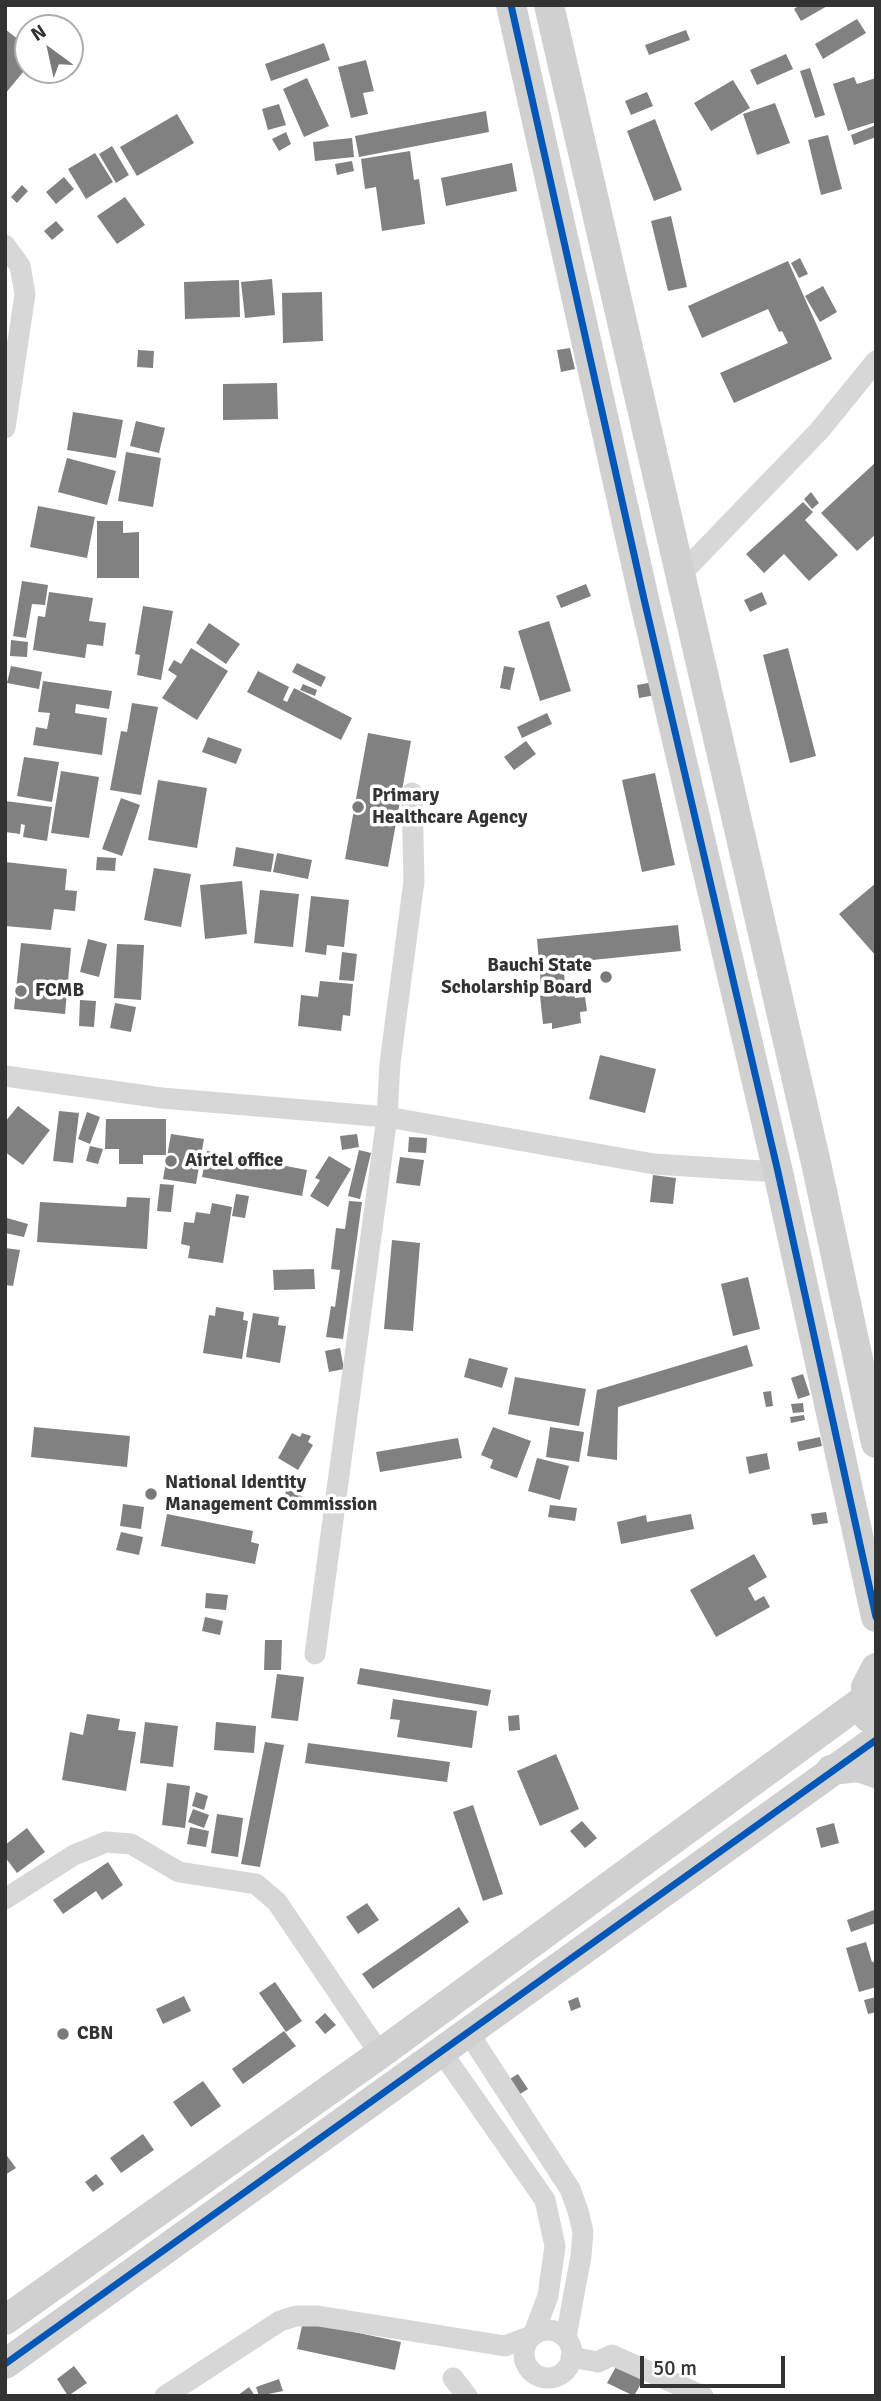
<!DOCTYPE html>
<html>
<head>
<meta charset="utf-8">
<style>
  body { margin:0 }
  #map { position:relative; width:881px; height:2401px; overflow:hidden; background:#fff; font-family:Signika,sans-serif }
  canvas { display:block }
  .frame { position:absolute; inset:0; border:7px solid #333; pointer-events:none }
  .north { position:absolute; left:14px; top:14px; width:70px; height:70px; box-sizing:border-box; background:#fff; border:2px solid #adadad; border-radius:50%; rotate:327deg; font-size:19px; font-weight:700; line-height:28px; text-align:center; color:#333 }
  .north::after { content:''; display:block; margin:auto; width:24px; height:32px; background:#7a7a7a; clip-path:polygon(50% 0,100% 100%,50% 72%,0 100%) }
  .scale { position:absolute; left:640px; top:2356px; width:145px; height:32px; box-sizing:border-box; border:4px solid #333; border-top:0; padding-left:9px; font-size:21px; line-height:24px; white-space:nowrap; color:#333; -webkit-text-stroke:5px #fff; paint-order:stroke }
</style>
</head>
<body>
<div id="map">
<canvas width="881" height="2401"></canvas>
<div class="frame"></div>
<div class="north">N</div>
<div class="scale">50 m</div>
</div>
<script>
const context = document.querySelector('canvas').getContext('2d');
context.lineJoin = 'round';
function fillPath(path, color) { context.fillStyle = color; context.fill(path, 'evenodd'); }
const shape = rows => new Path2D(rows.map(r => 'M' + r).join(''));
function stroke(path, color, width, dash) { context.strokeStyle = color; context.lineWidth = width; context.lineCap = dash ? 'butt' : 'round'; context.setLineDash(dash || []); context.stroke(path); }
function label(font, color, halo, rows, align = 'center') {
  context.font = font + ' Signika,sans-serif'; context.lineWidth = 7; context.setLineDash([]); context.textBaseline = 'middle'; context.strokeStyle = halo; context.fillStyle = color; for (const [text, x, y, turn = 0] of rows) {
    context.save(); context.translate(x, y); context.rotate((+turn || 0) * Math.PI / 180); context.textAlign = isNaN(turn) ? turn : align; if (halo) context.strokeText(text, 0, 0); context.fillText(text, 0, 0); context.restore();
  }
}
const building = shape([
  [800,5,829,5,801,21,794,9],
  [857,19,866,33,823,59,815,44],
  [5,29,28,47,28,66,5,94],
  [686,30,690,40,649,55,645,45],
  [324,43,330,60,271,81,265,64],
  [786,54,793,69,757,85,750,70],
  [366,60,374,91,363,93,368,114,351,118,338,67],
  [810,68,825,115,815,118,800,71],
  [854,77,857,84,876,78,876,122,848,131,833,84],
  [307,78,329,126,304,137,283,89],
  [733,80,750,108,711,131,694,103],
  [647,92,653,106,631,115,625,101],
  [775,103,790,143,757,155,743,114],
  [279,104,286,125,268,130,262,109],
  [486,111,489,132,359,157,355,136],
  [177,114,194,143,137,176,120,147],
  [655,119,682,190,654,201,627,131],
  [876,125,876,137,854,145,851,135],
  [286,132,291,144,279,151,272,139],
  [828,135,842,189,821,195,808,140],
  [352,138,354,157,315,161,313,142],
  [112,146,129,175,116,183,99,154],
  [410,151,414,180,419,179,425,224,382,231,376,187,365,189,361,159],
  [95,153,113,182,86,199,68,169],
  [352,161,354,171,337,175,335,164],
  [512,163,517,191,446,206,441,178],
  [64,177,74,189,56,204,46,192],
  [22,185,28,191,17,203,11,197],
  [125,197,145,225,117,244,97,216],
  [671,216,687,287,668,291,651,221],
  [56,221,64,230,52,240,44,231],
  [800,258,808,274,799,278,791,263],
  [788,261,832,359,734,403,720,373,788,343,782,331,779,332,768,309,702,338,688,306],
  [272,279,275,315,245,318,241,282],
  [239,280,240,317,185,319,184,282],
  [823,286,837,312,820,322,805,296],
  [322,292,323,341,283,343,282,293],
  [570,348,575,369,561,372,557,350],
  [138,350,154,351,153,368,137,367],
  [277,383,278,419,223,420,223,384],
  [73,412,123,420,116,458,67,450],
  [136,421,165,428,159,453,130,446],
  [126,452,161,458,153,507,118,501],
  [67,458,116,471,107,505,58,492],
  [876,462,876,534,857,551,821,513],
  [811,492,819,503,812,509,804,499],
  [803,502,813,512,805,520,838,555,809,581,784,554,764,573,746,554],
  [38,506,95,517,87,558,30,547],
  [97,521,123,521,123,533,139,532,139,578,97,578],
  [22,581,48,585,45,605,32,604,26,638,13,636],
  [586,584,591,596,561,608,556,596],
  [49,592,93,598,89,621,106,623,103,646,87,644,85,658,33,650,38,616,45,617],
  [762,592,767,604,750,612,744,600],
  [143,606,173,611,161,680,137,675,140,655,135,654],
  [549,621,571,691,540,701,518,631],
  [209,623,240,644,226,664,196,643],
  [11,640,28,642,27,657,10,656],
  [191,648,228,671,197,720,162,698,177,676,168,670,174,660,181,664],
  [788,648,816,756,790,763,763,655],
  [297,663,326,677,321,687,292,672],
  [11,666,42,672,39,689,7,683],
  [504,666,515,668,510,690,500,688],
  [258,671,289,687,283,700,287,702,294,688,352,718,341,740,247,692],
  [43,681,112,691,109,709,76,704,75,713,107,718,102,755,33,745,36,727,47,729,50,713,38,712],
  [654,682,656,695,639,698,637,685],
  [303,684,317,690,315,696,300,690],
  [132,703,158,707,141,795,110,790,121,731,127,732],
  [547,713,552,724,522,738,517,727],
  [368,733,411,741,388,867,345,859],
  [208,737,242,749,236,764,202,752],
  [526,741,536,754,514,770,504,757],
  [24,757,59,762,52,802,17,796],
  [61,771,99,777,89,838,51,833],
  [655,773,675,865,642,872,622,780],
  [158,780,207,788,197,848,148,840],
  [121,798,140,805,122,856,102,849],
  [5,801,52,807,47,841,23,837,25,825,21,824,20,834,5,832],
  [236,847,274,854,271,872,233,866],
  [277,853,312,860,308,879,273,872],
  [97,857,116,858,115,871,96,870],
  [5,862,67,869,65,890,77,891,75,911,54,909,51,930,5,926],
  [154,868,191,874,181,927,144,920],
  [242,881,247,934,205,939,200,885],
  [876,883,876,956,839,914],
  [260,890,299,894,293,947,254,943],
  [311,896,349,900,344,947,327,945,326,955,305,952],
  [678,925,681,951,563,963,565,983,541,986,537,939],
  [88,939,107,944,99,977,80,972],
  [21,943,71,948,65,1014,14,1009],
  [117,944,144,945,141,1000,114,998],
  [342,952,357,954,354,981,339,980],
  [320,981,353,984,350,1016,343,1015,341,1031,298,1026,301,995,318,997],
  [581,988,582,994,574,995,575,998,585,997,587,1011,580,1012,581,1023,552,1029,552,1023,543,1024,540,996],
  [80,1000,96,1001,94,1027,79,1026],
  [115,1003,136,1007,131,1032,110,1028],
  [600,1055,656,1069,645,1113,589,1099],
  [18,1106,50,1130,23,1165,5,1152,5,1122],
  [59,1111,79,1113,73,1163,53,1161],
  [87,1112,100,1117,90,1144,78,1139],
  [106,1119,166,1119,166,1155,143,1155,143,1164,119,1164,119,1149,105,1149],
  [171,1134,204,1139,196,1184,163,1179],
  [357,1134,359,1147,342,1150,340,1136],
  [409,1137,427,1138,426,1153,408,1152],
  [90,1146,103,1149,98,1164,86,1161],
  [359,1150,371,1153,360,1199,348,1196],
  [207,1151,307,1170,302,1196,202,1177],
  [329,1156,351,1169,328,1207,310,1196,320,1180,315,1178],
  [400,1157,424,1160,420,1186,396,1183],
  [653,1175,676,1178,673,1204,650,1202],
  [160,1184,174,1185,171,1212,157,1211],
  [236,1194,249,1196,245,1218,232,1216],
  [127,1197,150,1198,147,1249,37,1242,40,1202,126,1207],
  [349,1201,362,1202,343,1339,326,1337,331,1306,335,1307,340,1270,331,1269,336,1228,345,1229],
  [212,1203,232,1207,223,1263,188,1258,190,1246,181,1244,184,1222,194,1223,196,1212,210,1214],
  [7,1218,28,1224,24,1237,5,1233],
  [392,1240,420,1243,413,1331,384,1329],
  [5,1248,20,1250,13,1286,5,1285],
  [314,1269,315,1289,274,1290,273,1270],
  [748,1277,760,1329,733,1336,721,1284],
  [216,1307,244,1312,243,1320,248,1321,242,1359,203,1353,209,1315,215,1316],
  [253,1313,279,1317,278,1325,286,1326,280,1363,246,1357],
  [747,1345,753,1366,618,1407,617,1460,587,1456,597,1390],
  [340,1348,344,1369,329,1372,325,1351],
  [469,1358,508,1368,502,1388,464,1377],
  [803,1374,810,1395,798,1399,791,1378],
  [515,1377,586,1389,579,1426,508,1414],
  [771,1391,773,1406,766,1407,763,1392],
  [803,1403,804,1412,793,1413,791,1404],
  [804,1415,805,1420,791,1423,790,1417],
  [34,1427,130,1436,127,1467,31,1457],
  [493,1427,531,1441,517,1478,490,1468,493,1460,481,1455],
  [550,1427,584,1432,579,1462,546,1457],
  [292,1433,300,1437,302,1433,311,1436,308,1442,313,1445,298,1470,278,1458],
  [820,1437,822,1446,799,1451,797,1442],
  [458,1438,462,1458,380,1472,376,1452],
  [767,1453,770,1469,749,1474,746,1457],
  [537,1458,569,1466,560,1500,528,1491],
  [287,1489,303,1497,297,1509,282,1501],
  [123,1504,144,1507,141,1529,120,1526],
  [550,1505,577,1508,575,1521,548,1517],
  [826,1512,828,1523,813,1525,811,1514],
  [167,1514,253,1531,251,1542,259,1544,255,1564,161,1546],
  [691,1514,694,1529,621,1544,617,1522,646,1515,647,1522],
  [121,1532,143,1537,139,1555,116,1550],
  [754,1554,767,1577,748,1588,755,1601,764,1596,770,1607,716,1637,690,1590],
  [206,1593,228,1595,226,1610,205,1608],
  [205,1617,223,1621,220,1635,202,1631],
  [265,1640,282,1640,281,1670,264,1670],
  [360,1668,491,1690,488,1706,357,1684],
  [277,1674,304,1677,298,1721,271,1718],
  [393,1699,477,1711,472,1748,397,1737,400,1720,390,1719],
  [87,1714,120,1719,118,1730,136,1732,126,1791,62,1780,70,1732,83,1735],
  [519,1715,520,1730,509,1731,508,1716],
  [145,1722,178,1726,173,1767,140,1763],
  [216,1722,256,1726,254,1753,214,1750],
  [265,1742,284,1745,260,1867,241,1864],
  [308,1743,450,1762,447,1782,305,1763],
  [556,1754,579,1809,540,1826,517,1771],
  [167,1783,190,1786,185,1828,162,1825],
  [196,1792,208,1796,204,1810,192,1806],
  [473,1805,503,1894,483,1901,453,1812],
  [193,1809,209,1815,204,1828,188,1822],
  [217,1814,243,1818,238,1857,211,1853],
  [582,1821,597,1838,585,1848,570,1831],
  [834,1823,839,1843,821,1848,816,1828],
  [190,1827,209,1831,206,1847,187,1844],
  [27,1828,45,1852,17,1873,5,1857,5,1845],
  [108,1862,123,1885,102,1900,96,1891,63,1914,53,1900],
  [367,1903,379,1920,358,1934,346,1917],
  [459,1907,469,1922,373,1989,362,1974],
  [874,1910,876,1923,851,1932,847,1920],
  [866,1942,872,1962,876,1961,876,1987,859,1992,846,1948],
  [275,1982,302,2021,286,2032,259,1993],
  [184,1996,191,2011,163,2024,156,2009],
  [578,1997,581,2007,571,2011,568,2001],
  [876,1997,876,2012,868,2014,864,2000],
  [325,2013,336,2025,325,2034,315,2022],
  [284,2031,296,2046,243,2084,232,2069],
  [518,2074,528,2089,515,2097,505,2082],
  [203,2081,221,2106,191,2127,173,2102],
  [143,2134,154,2150,121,2173,110,2158],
  [5,2153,16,2168,5,2175],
  [96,2174,104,2184,93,2192,85,2182],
  [303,2321,401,2342,395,2370,297,2349],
  [617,2365,643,2380,634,2396,607,2383],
  [74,2366,87,2383,68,2396,57,2379],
  [279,2379,283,2391,259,2396,256,2387],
  [249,2387,255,2396,237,2396]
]);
const street = shape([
  [5,245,20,266,25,294,5,428],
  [682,573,819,431,876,361],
  [5,1076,162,1098,387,1117,654,1164,778,1172],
  [315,1654,387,1117,390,1063,414,881,412,793],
  [5,1899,74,1855,106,1842,131,1844,179,1872,256,1884,277,1902,380,2054],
  [468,2032,570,2189,578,2211,583,2232,581,2256,566,2337],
  [441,2051,545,2200,555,2246,548,2296,534,2333],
  '524 2354a24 24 0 1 1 48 0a24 24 0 1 1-48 0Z',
  [571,2357,598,2362,612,2355,703,2396],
  [453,2378,467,2396],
  [165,2396,280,2321,296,2316,318,2316,505,2346,531,2336]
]);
const secondary = shape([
  [511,5,644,599,778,1172,876,1617],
  [549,5,816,1163,876,1443],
  [868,1717,866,1687,876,1668],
  [831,1770,859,1767,876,1773],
  [5,2320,380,2054,865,1699],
  [5,2364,876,1740]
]);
const cycleway = shape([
  [511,5,644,599,778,1172,876,1617],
  [5,2364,876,1740]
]);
const markers = [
  [358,807,7,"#7a7a7a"],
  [606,977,7,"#7a7a7a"],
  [21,991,7,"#7a7a7a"],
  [171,1161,7,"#7a7a7a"],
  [151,1494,7,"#7a7a7a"],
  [63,2034,7,"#7a7a7a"]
];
const poiNames = [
  ["Primary",372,796],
  ["Healthcare Agency",372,818],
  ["Bauchi State",592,966,"right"],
  ["Scholarship Board",592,988,"right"],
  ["FCMB",35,991],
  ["Airtel office",185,1161],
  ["National Identity",165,1483],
  ["Management Commission",165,1505],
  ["CBN",77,2034]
];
fillPath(building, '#818181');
stroke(street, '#d7d7d7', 21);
stroke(secondary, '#d0d0d0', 30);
stroke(cycleway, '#0057b8', 7);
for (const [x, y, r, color] of markers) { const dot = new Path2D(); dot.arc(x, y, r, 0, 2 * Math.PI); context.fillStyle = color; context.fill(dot); stroke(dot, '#fff', 2.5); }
label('bold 19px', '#333', '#fff', poiNames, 'left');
</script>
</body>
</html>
